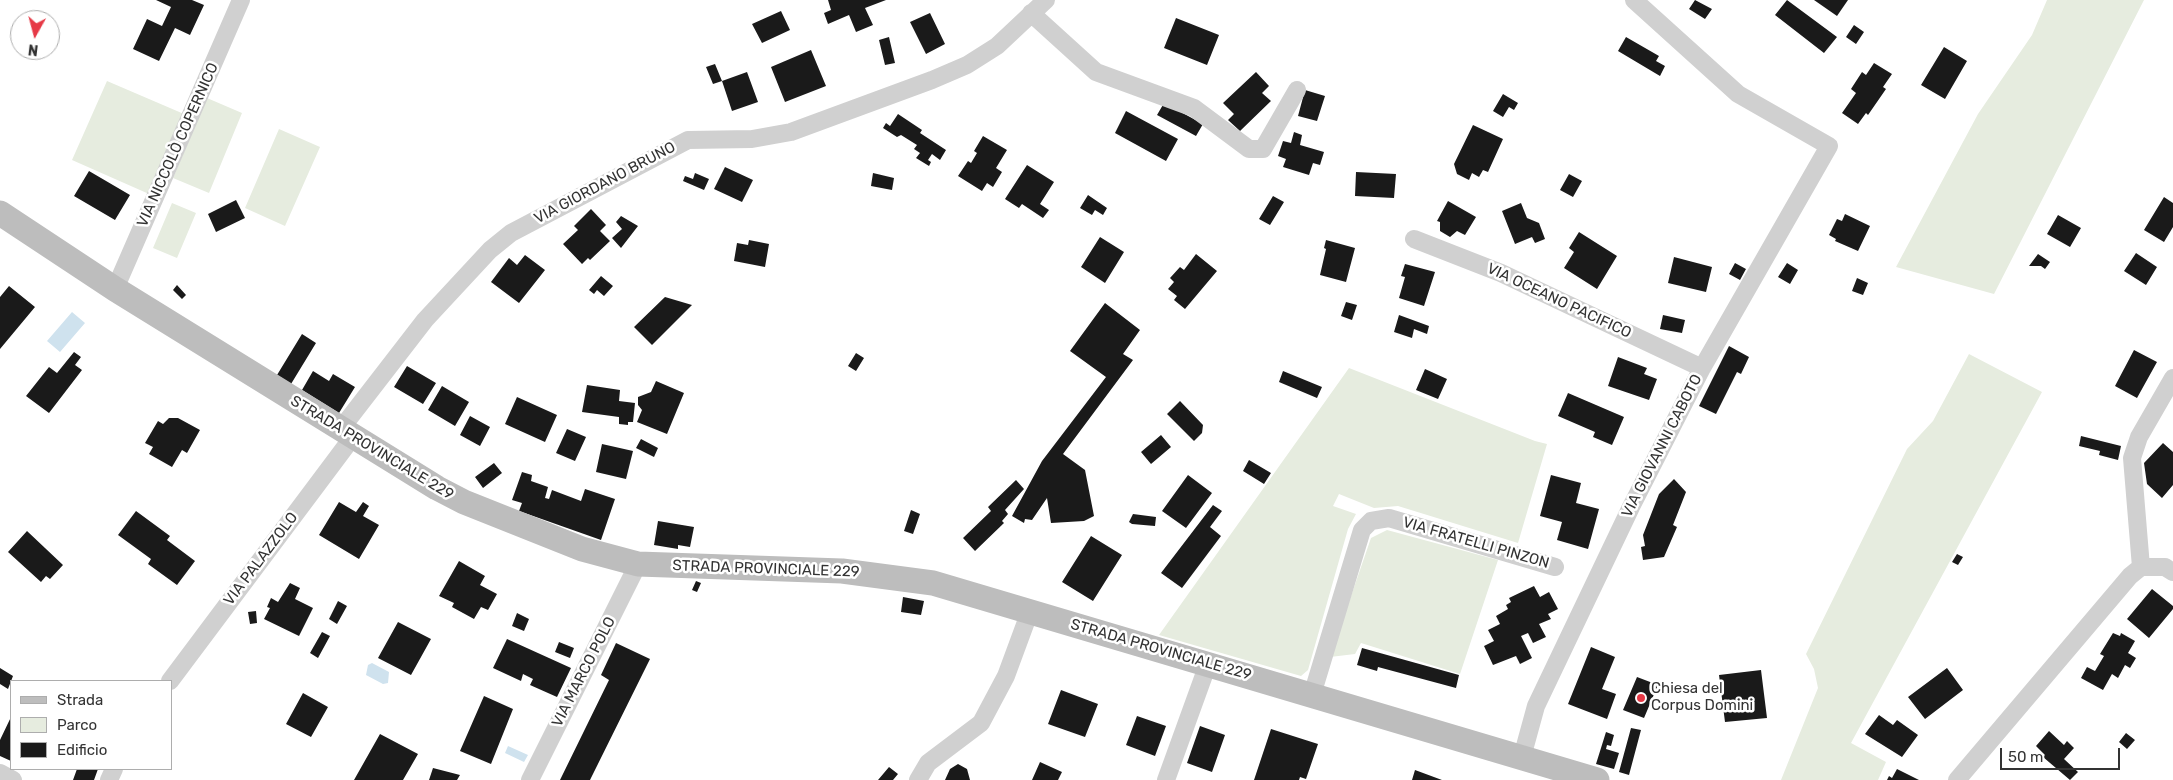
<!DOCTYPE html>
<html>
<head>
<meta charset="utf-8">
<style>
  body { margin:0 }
  #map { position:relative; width:2173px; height:780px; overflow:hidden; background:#fff; font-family:Rubik,sans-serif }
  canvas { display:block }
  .legend { position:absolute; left:10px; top:680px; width:162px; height:90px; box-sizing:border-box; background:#fff; border:1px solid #adadad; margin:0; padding:6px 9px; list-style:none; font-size:15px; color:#333 }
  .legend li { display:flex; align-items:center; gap:10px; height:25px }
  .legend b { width:25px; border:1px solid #adadad }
  .north { position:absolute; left:10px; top:10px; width:50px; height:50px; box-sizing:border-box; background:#fff; border:1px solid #adadad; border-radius:50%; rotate:187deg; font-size:14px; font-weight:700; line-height:20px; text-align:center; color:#333 }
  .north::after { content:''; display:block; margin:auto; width:18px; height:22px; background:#e63946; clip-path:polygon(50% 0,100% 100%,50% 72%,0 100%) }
  .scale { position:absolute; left:2000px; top:748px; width:120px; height:22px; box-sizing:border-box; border:2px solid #333; border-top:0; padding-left:6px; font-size:15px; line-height:18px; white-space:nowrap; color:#333; -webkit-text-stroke:4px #fff; paint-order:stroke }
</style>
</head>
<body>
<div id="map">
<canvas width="2173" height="780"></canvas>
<ul class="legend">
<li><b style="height:6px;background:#bdbdbd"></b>Strada</li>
<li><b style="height:14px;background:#e6ecdf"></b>Parco</li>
<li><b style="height:14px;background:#1a1a1a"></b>Edificio</li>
</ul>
<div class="north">N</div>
<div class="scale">50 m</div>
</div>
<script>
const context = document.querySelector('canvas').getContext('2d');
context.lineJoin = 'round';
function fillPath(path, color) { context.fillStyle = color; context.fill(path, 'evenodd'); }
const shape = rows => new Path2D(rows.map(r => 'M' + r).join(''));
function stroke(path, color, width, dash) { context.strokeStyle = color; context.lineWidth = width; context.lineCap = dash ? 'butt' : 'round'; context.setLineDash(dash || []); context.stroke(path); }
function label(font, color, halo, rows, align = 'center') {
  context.font = font + ' Rubik,sans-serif'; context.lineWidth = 5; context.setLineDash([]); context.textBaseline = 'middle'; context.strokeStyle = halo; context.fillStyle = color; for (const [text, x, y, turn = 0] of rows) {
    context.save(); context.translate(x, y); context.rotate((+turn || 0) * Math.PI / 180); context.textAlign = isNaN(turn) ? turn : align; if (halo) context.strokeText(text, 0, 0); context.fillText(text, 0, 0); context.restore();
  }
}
const green = shape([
  [2047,0,2144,0,1994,294,1896,267,1978,114,2032,35],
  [107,81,184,114,149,194,72,160],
  [207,98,242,113,209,193,173,178],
  [279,129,320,147,285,226,245,208],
  [172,203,196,213,177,258,153,248],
  [1969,354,2042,392,1851,743,1886,762,1878,780,1781,780,1818,688,1814,669,1806,654,1907,449,1933,421],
  [1349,368,1535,441,1547,444,1518,543,1398,506,1374,508,1339,494,1333,506,1356,514,1348,529,1308,670,1301,676,1159,635],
  [1387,530,1498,560,1460,674,1361,643,1355,654,1330,657,1371,538]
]);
const water = shape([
  [72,312,85,323,60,352,47,341],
  [372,663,389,672,388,683,383,684,366,675,368,665],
  [508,746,528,755,524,762,505,753]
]);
const building = shape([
  [156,0,192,0,204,5,190,35,175,28,159,61,133,49,147,19,162,26,171,7],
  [828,0,886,0,865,8,873,25,856,32,849,15,828,24,824,13,831,10],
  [1695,0,1712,9,1705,19,1689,9],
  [1787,0,1837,37,1824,53,1775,15],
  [1814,0,1848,0,1837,16],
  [781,11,790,30,762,43,752,24],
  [930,13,945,44,926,54,910,22],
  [1176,18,1219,35,1207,65,1164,48],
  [1854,25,1864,32,1856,44,1846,37],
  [889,37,895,63,885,65,879,40],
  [1626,37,1659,56,1656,61,1665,66,1660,76,1618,51],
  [1944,47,1967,61,1945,99,1921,85],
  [811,50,826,86,785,102,771,67],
  [1874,63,1892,74,1883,87,1886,89,1868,115,1866,113,1858,124,1842,113,1856,93,1851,89,1862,72,1866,75],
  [715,64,722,81,713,84,706,67],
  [747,72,758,102,732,111,722,81],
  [1256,72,1269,86,1262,93,1271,101,1240,131,1228,120,1234,114,1223,103],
  [1305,90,1325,96,1317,121,1298,116],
  [1503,94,1518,103,1514,110,1509,107,1503,117,1493,111],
  [1164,103,1203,124,1196,136,1157,115],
  [1126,111,1178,139,1166,161,1115,133],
  [898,114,922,130,920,133,946,150,940,160,932,154,928,160,931,162,929,166,916,158,920,153,914,149,917,145,901,135,897,137,883,128,886,123,890,126],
  [1473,125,1503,139,1488,172,1483,170,1479,177,1472,173,1469,180,1457,174,1454,164],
  [1294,132,1302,135,1300,145,1324,152,1320,165,1313,163,1309,175,1283,167,1286,159,1278,156,1283,141,1291,143],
  [983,136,1007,150,996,168,1002,172,993,187,987,183,982,191,958,176,968,161,971,163,977,153,974,151],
  [1027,165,1054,182,1040,204,1049,210,1043,218,1022,204,1019,208,1005,199],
  [725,167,753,180,742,202,714,189],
  [89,171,130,195,115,220,74,196],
  [1356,172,1396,174,1394,198,1355,196],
  [695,173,709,179,704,190,683,181,685,176,693,179],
  [873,173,894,178,892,190,871,186],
  [1569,174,1582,181,1573,197,1560,190],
  [1088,195,1107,208,1103,215,1095,210,1092,215,1080,208],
  [1273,196,1284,202,1270,225,1259,219],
  [2164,197,2173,203,2173,227,2164,242,2144,230],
  [236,200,245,218,216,232,208,214],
  [1448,201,1476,217,1465,235,1457,231,1450,237,1440,231,1440,222,1437,221],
  [1521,203,1527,218,1539,223,1545,239,1535,243,1532,237,1515,244,1502,211],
  [591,209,606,225,600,231,610,241,590,260,588,258,582,264,563,244,578,230,574,226],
  [1845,214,1870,226,1858,251,1835,241,1836,239,1829,235,1837,219,1842,221],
  [2058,215,2081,228,2070,247,2047,234],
  [621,216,638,226,621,248,612,238,622,229,616,222],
  [1579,232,1617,256,1597,289,1564,268,1574,252,1569,248],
  [1100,237,1124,252,1105,283,1081,267],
  [749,240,769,244,765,267,734,261,737,243,748,245],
  [1326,240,1355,248,1346,282,1320,275,1326,249,1324,248],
  [2136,253,2157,267,2146,285,2124,271],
  [1196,254,1217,271,1185,309,1174,300,1177,296,1168,289,1174,282,1170,278,1180,267,1184,270],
  [2038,254,2050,262,2045,269,2041,266,2029,266],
  [525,255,545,270,519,303,491,282,509,258,517,265],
  [1674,257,1712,267,1706,292,1668,283],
  [1735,263,1746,269,1740,280,1729,274],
  [1787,263,1798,270,1790,284,1778,277],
  [1405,264,1435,272,1424,306,1399,298,1405,277,1401,276],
  [601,276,613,286,604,296,597,290,594,294,589,290],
  [1857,278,1868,283,1863,295,1852,291],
  [177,285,186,295,182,299,173,290],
  [9,286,35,307,0,349,0,297],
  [665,297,692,305,652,345,634,327],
  [1346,302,1357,305,1352,320,1341,316],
  [1105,303,1140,330,1123,354,1133,360,1063,454,1085,470,1094,516,1084,521,1051,523,1047,498,1032,520,1025,519,1024,523,1012,516,1042,461,1106,377,1070,351],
  [1399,315,1429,326,1427,334,1414,329,1412,338,1394,332],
  [1663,315,1685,320,1682,333,1660,329],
  [302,334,316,343,291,384,277,375],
  [1729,346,1749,357,1741,374,1737,372,1716,414,1699,406],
  [2134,350,2157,362,2137,398,2115,386],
  [74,352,81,357,75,365,82,370,49,413,26,396,49,367,57,373],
  [856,353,864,358,856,371,848,366],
  [1618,357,1647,368,1644,374,1657,379,1649,400,1608,386],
  [407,366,436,383,423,404,394,387],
  [1425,369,1447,379,1438,399,1416,390],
  [313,371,329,381,333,374,355,387,339,413,302,390],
  [1283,371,1322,387,1317,398,1279,382],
  [656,381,684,393,667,434,637,422,642,410,638,405,638,397,651,392],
  [587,385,620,390,619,401,635,403,633,422,628,422,628,425,619,424,619,417,582,412],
  [442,386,469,402,455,426,428,410],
  [1568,393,1624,417,1612,445,1593,437,1595,432,1558,416],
  [517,397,557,415,545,442,505,424],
  [1180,401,1203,425,1202,433,1194,441,1167,414],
  [470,416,490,427,480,446,460,435],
  [169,418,178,418,200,430,187,453,182,450,172,467,149,454,153,447,145,443,158,421,163,424],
  [567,429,586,437,575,461,556,453],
  [1161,435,1171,447,1151,464,1141,452],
  [2081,436,2121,446,2118,460,2099,455,2100,451,2079,446],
  [641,439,658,448,654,457,636,448],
  [2163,443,2173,452,2173,485,2162,498,2147,484,2144,463],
  [602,444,633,451,626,479,596,472],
  [1249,460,1271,473,1264,484,1243,471],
  [494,463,502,473,483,488,475,477],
  [522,472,532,475,531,481,548,487,545,498,549,499,552,490,581,501,585,489,615,499,601,540,519,511,522,503,512,500],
  [1188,475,1212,493,1186,528,1162,511],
  [1551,475,1581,483,1576,503,1599,509,1588,549,1557,540,1562,522,1540,516],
  [1674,479,1686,492,1673,525,1677,527,1664,557,1643,560,1641,547,1645,546,1643,535,1659,494],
  [1016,480,1024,489,1005,510,1008,514,1002,521,1004,523,975,551,963,538,991,511,988,507],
  [339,502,356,512,363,502,369,506,363,516,379,525,359,559,319,535],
  [1213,505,1222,511,1210,527,1221,536,1182,588,1161,573],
  [911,510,920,514,913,534,904,531],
  [136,511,170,536,167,540,195,561,177,585,148,564,151,559,118,535],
  [1133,514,1156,517,1155,526,1132,524,1129,522],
  [658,521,694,527,690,547,678,545,678,549,654,545],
  [27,531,63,565,50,579,46,576,41,582,8,552],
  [1091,536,1122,555,1093,601,1062,582],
  [1957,554,1963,557,1958,565,1952,562],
  [459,561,485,576,480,585,497,594,488,610,481,607,474,619,452,607,454,603,439,596],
  [696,581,701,583,697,592,692,590],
  [290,583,300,588,295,599,313,608,299,636,264,619,270,608,267,607,271,598,278,602],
  [1534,586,1540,597,1549,592,1558,609,1548,614,1551,619,1539,624,1546,637,1533,643,1528,633,1521,636,1532,658,1520,664,1516,656,1493,665,1484,646,1494,641,1488,630,1500,624,1496,616,1508,609,1506,605,1511,602,1509,598],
  [2152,589,2173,606,2173,609,2149,638,2127,619],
  [903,597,924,601,921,615,901,612],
  [338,601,347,606,337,624,329,619],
  [256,611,257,623,250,624,248,612],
  [517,613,529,619,524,631,512,626],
  [398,622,431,639,411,675,378,658],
  [322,632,330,636,318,658,310,653],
  [2113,633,2120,636,2121,633,2135,641,2128,653,2136,658,2130,668,2125,665,2118,678,2112,674,2103,690,2081,678,2087,667,2095,671,2104,656,2100,654],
  [507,639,571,668,557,697,530,685,533,679,523,674,521,681,493,668],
  [559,642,574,648,570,658,555,652],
  [616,643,650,659,590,780,560,780,609,680,601,675],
  [1591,647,1615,657,1602,689,1616,694,1607,719,1568,704],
  [1362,648,1459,675,1456,688,1378,667,1377,671,1357,665],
  [0,668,13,676,8,689,0,684],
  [1947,668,1963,690,1925,719,1908,697],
  [1761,670,1767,718,1725,722,1719,675],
  [1637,677,1658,685,1644,718,1623,710],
  [1061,690,1098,704,1085,737,1048,724],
  [303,693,328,707,311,737,286,724],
  [484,696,513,709,491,764,460,751],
  [1879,715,1893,725,1897,720,1918,735,1902,757,1865,734],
  [1137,716,1166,726,1155,756,1126,745],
  [11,717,11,761,0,756,0,740],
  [1200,726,1225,735,1212,772,1187,763],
  [1631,728,1641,730,1629,775,1619,772],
  [1271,729,1318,744,1306,779,1300,777,1299,780,1254,780],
  [2049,731,2064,745,2067,741,2074,748,2064,759,2078,772,2070,780,2043,757,2045,755,2036,746],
  [1606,732,1614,735,1611,746,1607,745,1606,749,1619,753,1614,769,1596,764],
  [2126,733,2135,740,2127,749,2119,742],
  [380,734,418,754,403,780,354,780],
  [1040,762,1062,772,1058,780,1032,780],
  [958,764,967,769,970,780,945,780,950,769],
  [889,767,898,774,893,780,878,780],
  [433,768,460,775,457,780,429,780],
  [77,769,98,769,94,780,73,780],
  [1897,769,1919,780,1887,780,1889,776,1892,778],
  [1415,770,1442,780,1412,780]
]);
const street = shape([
  [1031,13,1096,72,1194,108,1249,149,1263,149,1297,90],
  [1414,239,1501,273,1702,368],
  [115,289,241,0],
  [340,430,425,320,490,250,511,233,688,140,752,139,791,132,932,80,967,65,997,46,1046,0],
  [2141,567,2165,567,2173,572],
  [170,681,352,438],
  [1312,695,1362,530,1371,521,1389,518,1555,567],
  [1522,757,1536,706,1631,507,1702,368,1829,146,1738,94,1634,0],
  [0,773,13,780],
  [109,780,114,769],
  [530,780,638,564],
  [918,780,928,763,981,723,1006,676,1030,611],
  [1166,780,1208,664],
  [1957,780,2130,576,2141,567,2132,458,2139,437,2173,378]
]);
const secondary = shape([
  [0,213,115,289,437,488,464,502,582,549,638,564,842,571,933,583,1597,780]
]);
const markers = [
  [1641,698,5,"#e63946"]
];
const streetNames = [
  ["VIA NICCOLÒ COPERNICO",178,145,-66],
  ["VIA GIORDANO BRUNO",605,183,-28],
  ["VIA OCEANO PACIFICO",1559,301,25],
  ["VIA GIOVANNI CABOTO",1662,446,-63],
  ["STRADA PROVINCIALE 229",372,448,31],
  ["VIA FRATELLI PINZON",1476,543,16],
  ["VIA PALAZZOLO",261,559,-53],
  ["STRADA PROVINCIALE 229",766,569,2],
  ["STRADA PROVINCIALE 229",1161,650,16],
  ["VIA MARCO POLO",584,672,-63]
];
const poiNames = [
  ["Chiesa del",1651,689],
  ["Corpus Domini",1651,706]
];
fillPath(green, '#e6ecdf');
fillPath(water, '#cfe2ee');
fillPath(building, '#1a1a1a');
stroke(street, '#d0d0d0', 18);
stroke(secondary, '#bdbdbd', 25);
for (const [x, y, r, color] of markers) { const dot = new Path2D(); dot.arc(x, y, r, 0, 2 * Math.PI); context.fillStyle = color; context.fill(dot); stroke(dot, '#fff', 2); }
label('15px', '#333', '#fff', streetNames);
label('15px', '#333', '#fff', poiNames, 'left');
</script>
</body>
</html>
